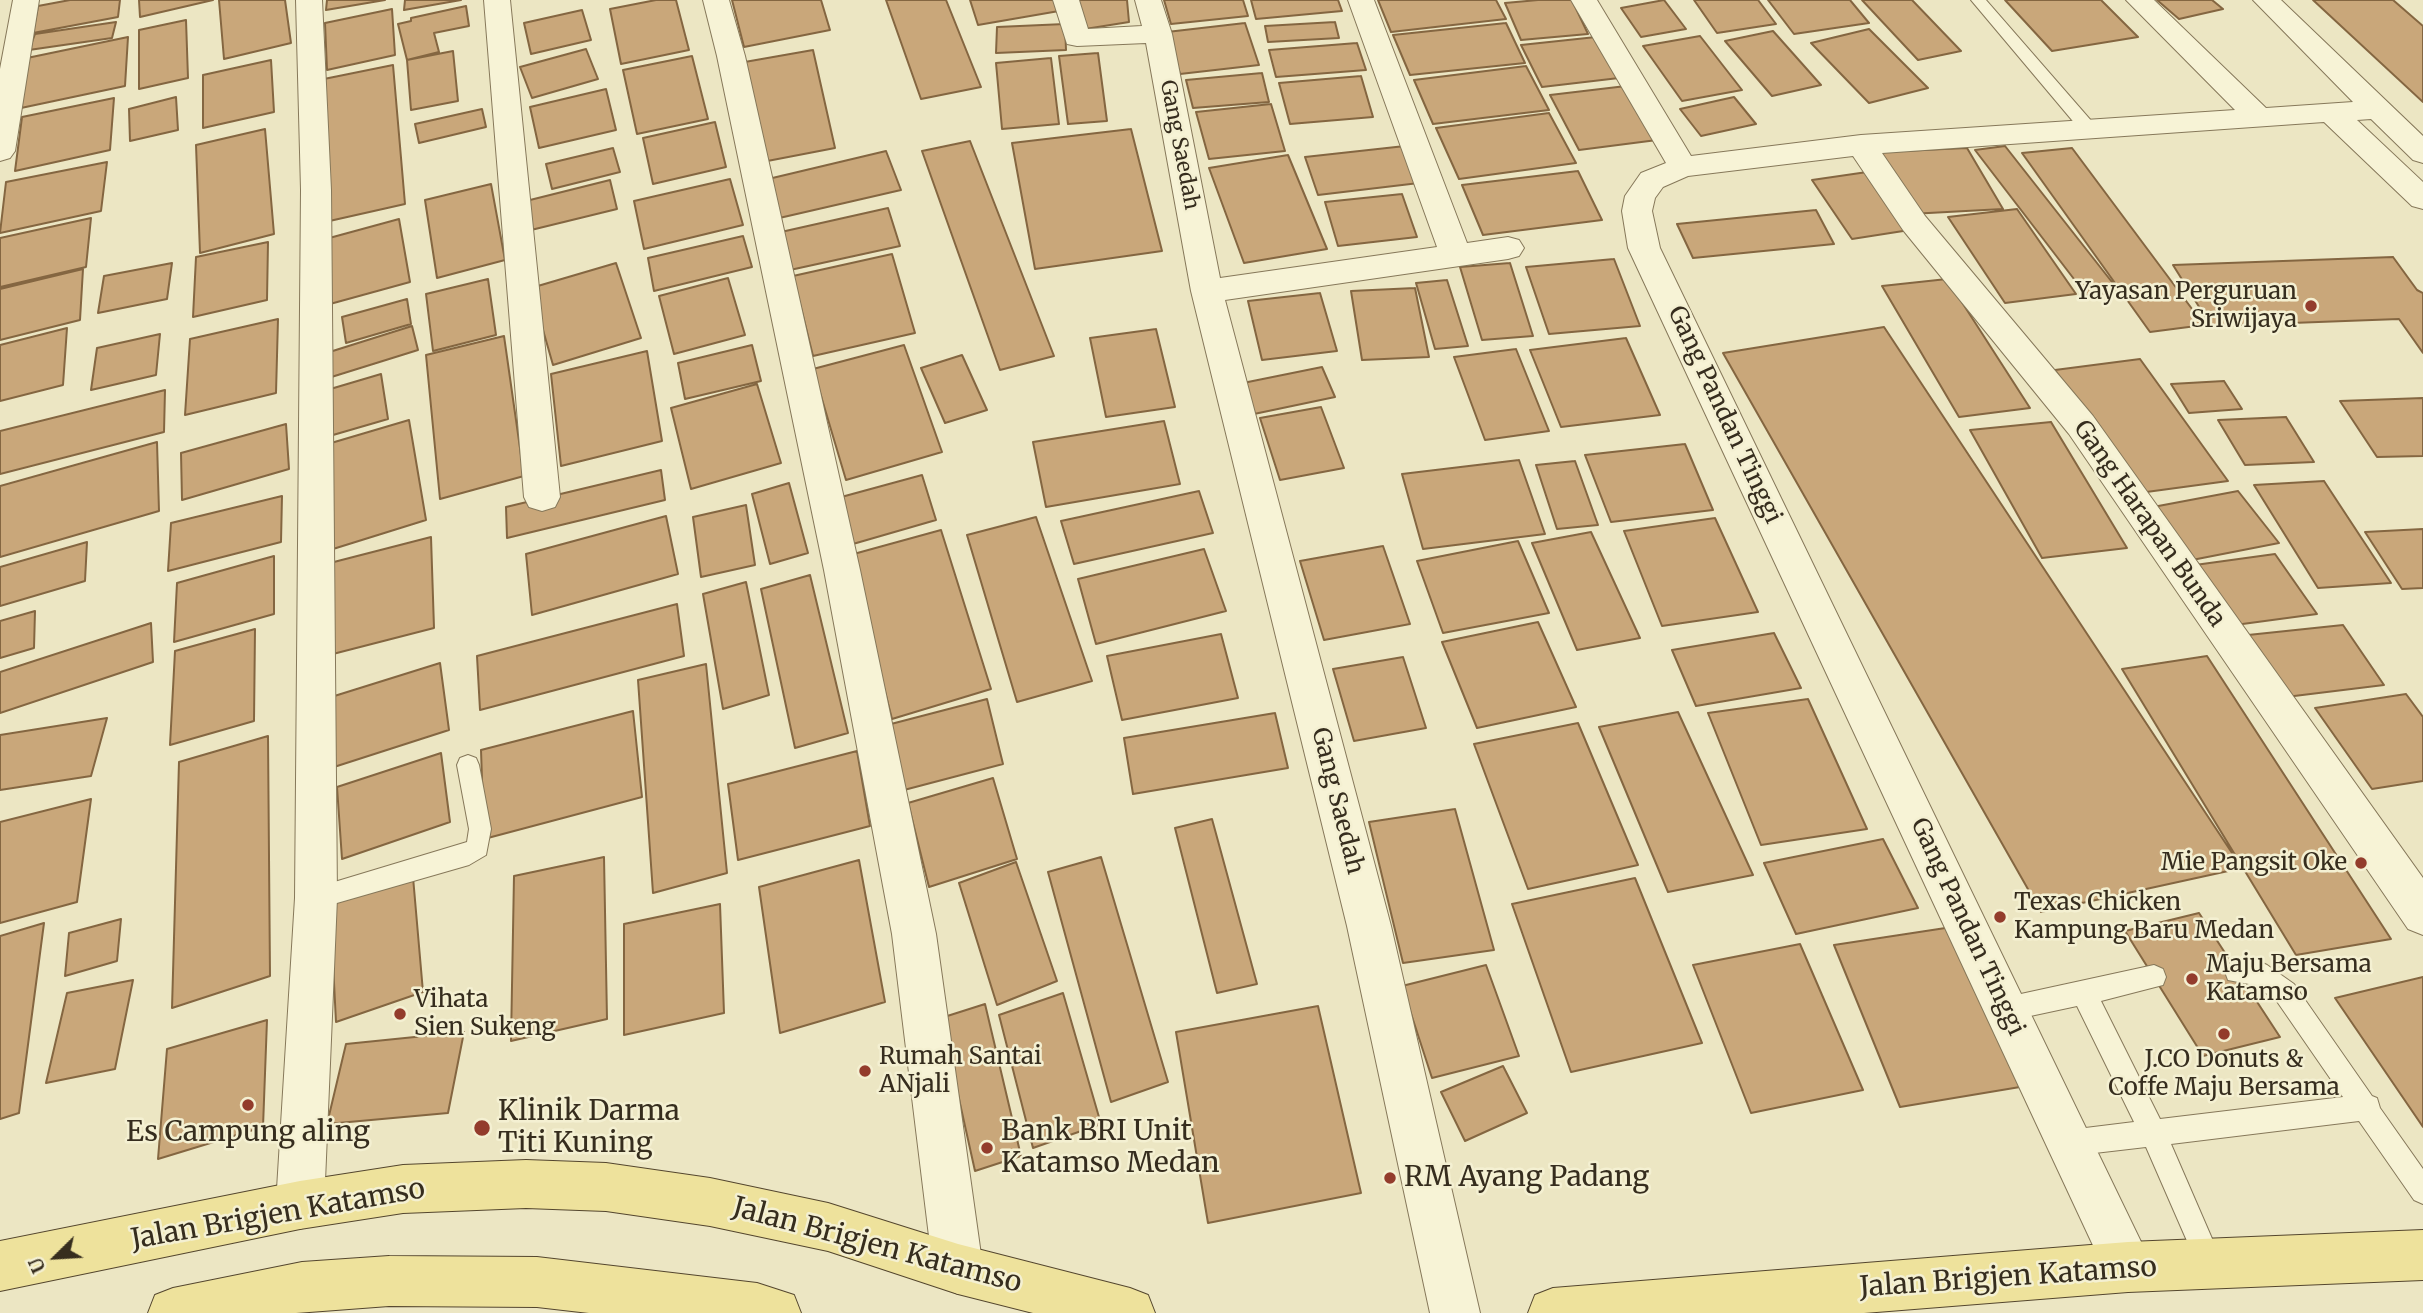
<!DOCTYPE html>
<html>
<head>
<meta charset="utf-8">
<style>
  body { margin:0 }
  #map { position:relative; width:2423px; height:1313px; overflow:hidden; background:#ece6c3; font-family:Merriweather,serif }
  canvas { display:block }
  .north { position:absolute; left:21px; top:1222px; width:70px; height:70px; -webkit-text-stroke:5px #f4f0d2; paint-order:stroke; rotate:246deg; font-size:19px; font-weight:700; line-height:28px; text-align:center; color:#362d1e }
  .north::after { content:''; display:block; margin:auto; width:24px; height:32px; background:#362d1e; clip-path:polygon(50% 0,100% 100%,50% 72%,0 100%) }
</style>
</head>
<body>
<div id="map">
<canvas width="2423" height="1313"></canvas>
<div class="north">U</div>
</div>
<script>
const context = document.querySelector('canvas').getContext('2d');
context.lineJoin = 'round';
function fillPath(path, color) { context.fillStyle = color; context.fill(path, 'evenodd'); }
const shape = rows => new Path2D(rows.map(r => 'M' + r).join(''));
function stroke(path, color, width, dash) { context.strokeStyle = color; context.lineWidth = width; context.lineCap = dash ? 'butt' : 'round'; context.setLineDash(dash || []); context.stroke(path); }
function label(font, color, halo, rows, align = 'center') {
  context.font = font + ' Merriweather,serif'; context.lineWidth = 5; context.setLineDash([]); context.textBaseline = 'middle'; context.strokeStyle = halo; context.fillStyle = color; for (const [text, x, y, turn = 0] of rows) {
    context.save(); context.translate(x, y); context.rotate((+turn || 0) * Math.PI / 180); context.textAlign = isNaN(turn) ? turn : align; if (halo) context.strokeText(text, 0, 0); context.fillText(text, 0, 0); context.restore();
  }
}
const building = shape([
  [70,0,120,0,118,17,33,33,38,6,70,0],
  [139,0,213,0,140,17,139,0],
  [219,0,285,0,291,43,224,59,219,0],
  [327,0,385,0,326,10,327,0],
  [405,0,461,0,404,10,405,0],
  [656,0,676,0,689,50,621,64,610,9,656,0],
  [732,0,821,0,830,30,744,47,732,0],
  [886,0,946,0,981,87,921,99,886,0],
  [970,0,1054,0,1059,11,978,25,970,0],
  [1070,0,1127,0,1129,22,1079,30,1070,0],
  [1164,0,1243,0,1248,16,1171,24,1164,0],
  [1251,0,1338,0,1342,11,1256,19,1251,0],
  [1378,0,1496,0,1506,19,1391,32,1378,0],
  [1538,0,1572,0,1588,34,1521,40,1505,3,1538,0],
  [1664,0,1686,29,1641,37,1621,8,1664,0],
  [1694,0,1758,0,1776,24,1717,33,1694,0],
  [1768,0,1850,0,1869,23,1794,34,1768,0],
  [1862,0,1912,0,1961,51,1918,60,1862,0],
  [2005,0,2101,0,2138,37,2052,51,2005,0],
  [2157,0,2212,0,2223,9,2179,19,2157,0],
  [2313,0,2393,0,2423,26,2423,102,2313,0],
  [466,6,469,26,434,33,439,52,407,60,398,24,411,21,411,18,466,6],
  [392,9,395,55,327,70,325,23,392,9],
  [582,10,591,40,531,54,524,23,582,10],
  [186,20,188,78,139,89,139,30,186,20],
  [116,22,112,38,29,50,35,34,116,22],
  [1335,22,1339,38,1268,42,1265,26,1335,22],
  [1245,23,1259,65,1180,74,1167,32,1245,23],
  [1506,23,1525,63,1410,75,1393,35,1506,23],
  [1065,24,1066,50,996,53,997,27,1065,24],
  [1869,29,1928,88,1869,103,1811,43,1869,29],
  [1773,31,1821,85,1772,96,1725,41,1773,31],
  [1700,36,1742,90,1682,101,1643,46,1700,36],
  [128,37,125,86,21,108,27,58,128,37],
  [1596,37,1619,78,1542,87,1521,45,1596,37],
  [1357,43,1366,70,1276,77,1269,50,1357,43],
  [586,49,598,79,532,98,520,67,586,49],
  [813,50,835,148,757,163,739,63,813,50],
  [453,51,458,101,411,110,407,60,453,51],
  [1098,53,1107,121,1068,124,1059,56,1098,53],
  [692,56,708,119,637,134,623,70,692,56],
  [1051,58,1059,124,1002,129,996,63,1051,58],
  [271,60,274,112,203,128,203,75,271,60],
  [393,65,405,204,325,222,319,80,393,65],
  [1526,66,1549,110,1433,124,1414,80,1526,66],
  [1262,73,1269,102,1193,108,1186,80,1262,73],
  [1361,76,1373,117,1290,124,1279,83,1361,76],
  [1626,86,1657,140,1579,150,1550,95,1626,86],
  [606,89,616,130,539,148,530,107,606,89],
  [176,97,178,130,130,141,129,109,176,97],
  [1734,97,1756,124,1701,136,1680,109,1734,97],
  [114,98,110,150,15,171,22,117,114,98],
  [1271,104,1285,151,1209,159,1196,112,1271,104],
  [482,109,486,127,419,143,415,124,482,109],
  [1549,113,1576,163,1459,179,1436,128,1549,113],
  [715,122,726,167,653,184,643,138,715,122],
  [265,129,274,234,200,253,196,145,265,129],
  [1131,129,1162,251,1035,269,1012,143,1131,129],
  [970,141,1054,356,1000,370,922,151,970,141],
  [1405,146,1419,183,1318,195,1305,157,1405,146],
  [2005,146,2119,291,2087,296,1975,150,2005,146],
  [613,148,620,172,552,189,546,164,613,148],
  [1967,148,2003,209,1910,214,1878,152,1967,148],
  [2072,148,2204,325,2150,332,2022,153,2072,148],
  [886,151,901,190,775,219,764,180,886,151],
  [1288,155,1327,249,1244,263,1209,168,1288,155],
  [107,162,101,211,0,233,6,182,107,162],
  [1578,171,1602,220,1483,235,1462,185,1578,171],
  [1874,171,1916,229,1852,239,1812,180,1874,171],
  [730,179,743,225,644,249,634,201,730,179],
  [610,180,617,209,527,231,522,202,610,180],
  [491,184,505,260,437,278,425,200,491,184],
  [1402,194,1417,237,1338,246,1325,202,1402,194],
  [888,208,900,246,790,270,781,232,888,208],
  [2017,209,2076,294,2005,303,1948,217,2017,209],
  [1816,210,1834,244,1693,258,1677,224,1816,210],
  [91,218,86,267,0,287,0,238,91,218],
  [399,219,410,282,330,304,322,240,399,219],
  [743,236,752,267,654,291,648,258,743,236],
  [268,242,267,300,193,317,196,257,268,242],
  [892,254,915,333,813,356,793,276,892,254],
  [2393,257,2417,290,2423,293,2423,353,2399,319,2211,326,2173,265,2393,257],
  [1614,259,1640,326,1549,334,1526,267,1614,259],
  [172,263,167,299,98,313,104,276,172,263],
  [616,263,641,338,553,365,531,288,616,263],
  [1510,263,1533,336,1482,340,1460,267,1510,263],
  [83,269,80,320,0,340,0,289,83,269],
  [728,278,745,335,674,354,659,296,728,278],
  [488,279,496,335,433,351,426,294,488,279],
  [1947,279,2030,408,1959,417,1882,286,1947,279],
  [1447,280,1468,346,1435,349,1416,283,1447,280],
  [1415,288,1429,357,1362,360,1351,291,1415,288],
  [1320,293,1337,351,1262,360,1248,301,1320,293],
  [407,299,411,324,346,343,342,317,407,299],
  [278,319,276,393,185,415,190,339,278,319],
  [412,326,418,350,325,379,320,355,412,326],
  [1884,327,2242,868,2041,912,1723,353,1884,327],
  [67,328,63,385,0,401,0,345,67,328],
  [1156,329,1175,407,1106,417,1090,338,1156,329],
  [160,334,156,375,91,390,97,348,160,334],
  [504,336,524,476,440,499,426,355,504,336],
  [1626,338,1660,415,1561,427,1530,350,1626,338],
  [752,345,761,381,685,399,678,363,752,345],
  [904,345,942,452,846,480,813,369,904,345],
  [1516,349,1549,431,1485,440,1454,357,1516,349],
  [647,351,662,441,561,466,551,374,647,351],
  [962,355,987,410,945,423,921,368,962,355],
  [2140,359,2228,481,2139,493,2055,370,2140,359],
  [1322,367,1335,397,1254,414,1243,383,1322,367],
  [381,374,388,419,333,435,327,390,381,374],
  [2224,381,2242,409,2189,413,2171,384,2224,381],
  [757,384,781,463,691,489,671,408,757,384],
  [165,390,164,432,0,474,0,431,165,390],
  [2423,398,2423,456,2377,457,2340,401,2423,398],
  [1321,407,1344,468,1280,480,1260,418,1321,407],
  [2286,417,2314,462,2245,465,2218,420,2286,417],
  [409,420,426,520,333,549,321,446,409,420],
  [1164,421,1180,484,1046,507,1033,442,1164,421],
  [2051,422,2127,548,2042,558,1970,430,2051,422],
  [286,424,289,469,182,500,181,453,286,424],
  [157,442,159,511,0,557,0,486,157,442],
  [1685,444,1713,510,1611,522,1585,455,1685,444],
  [1519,460,1545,534,1423,549,1402,474,1519,460],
  [1575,461,1598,525,1557,529,1536,465,1575,461],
  [661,470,665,500,507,538,506,507,661,470],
  [922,475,936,520,846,546,834,499,922,475],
  [2324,481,2391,583,2318,588,2254,485,2324,481],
  [789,483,808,553,770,564,752,494,789,483],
  [1199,491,1213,533,1074,564,1061,521,1199,491],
  [2238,491,2279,543,2192,560,2153,507,2238,491],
  [282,496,281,542,168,571,171,523,282,496],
  [746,505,755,565,701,577,693,517,746,505],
  [666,516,678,574,532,615,526,554,666,516],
  [1036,517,1092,681,1017,702,967,535,1036,517],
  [1715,518,1758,612,1662,626,1624,531,1715,518],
  [2423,529,2423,588,2402,589,2365,532,2423,529],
  [941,530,991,689,892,719,850,555,941,530],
  [1591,532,1640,638,1577,650,1532,543,1591,532],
  [431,537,434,628,329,655,330,563,431,537],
  [1518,541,1549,613,1443,633,1417,561,1518,541],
  [87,542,85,581,0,606,0,567,87,542],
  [1383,546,1410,624,1324,640,1300,561,1383,546],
  [1204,549,1226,611,1096,644,1078,579,1204,549],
  [2275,554,2317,614,2235,625,2195,565,2275,554],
  [274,556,274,614,174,642,177,583,274,556],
  [810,575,848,733,795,748,761,589,810,575],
  [746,582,769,695,723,709,703,594,746,582],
  [677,604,684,656,480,710,477,656,677,604],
  [35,611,34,648,0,658,0,621,35,611],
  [1538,622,1576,707,1477,728,1442,642,1538,622],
  [151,623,153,662,0,713,0,672,151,623],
  [2343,625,2384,685,2286,697,2248,635,2343,625],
  [255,629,254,721,170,745,175,651,255,629],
  [1774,633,1801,688,1696,706,1672,650,1774,633],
  [1221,634,1238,698,1122,720,1107,656,1221,634],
  [2207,656,2391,939,2296,955,2122,669,2207,656],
  [1403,657,1426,728,1354,741,1333,669,1403,657],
  [440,663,449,730,334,767,328,698,440,663],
  [706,664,727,873,653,893,638,680,706,664],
  [2406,694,2423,717,2423,781,2372,789,2315,708,2406,694],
  [987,699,1003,764,904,790,891,724,987,699],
  [1808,699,1867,829,1761,845,1708,713,1808,699],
  [633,711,642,797,484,839,481,750,633,711],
  [1678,712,1753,875,1668,892,1599,727,1678,712],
  [1275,713,1288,768,1133,794,1124,738,1275,713],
  [107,718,91,776,0,790,0,735,107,718],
  [1578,723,1638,865,1528,889,1474,744,1578,723],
  [268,736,270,976,172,1008,179,762,268,736],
  [857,751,870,826,738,860,728,784,857,751],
  [441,753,450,822,342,859,337,787,441,753],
  [993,778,1017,859,929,887,908,803,993,778],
  [91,799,77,902,0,923,0,822,91,799],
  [1455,809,1494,950,1403,963,1369,822,1455,809],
  [1212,819,1257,984,1217,993,1175,828,1212,819],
  [1883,839,1918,908,1796,934,1764,863,1883,839],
  [604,857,607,1019,511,1041,514,876,604,857],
  [1101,857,1168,1082,1111,1102,1048,872,1101,857],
  [859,860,885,1002,780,1033,759,887,859,860],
  [1016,862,1057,981,997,1005,959,883,1016,862],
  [413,877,423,992,336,1022,330,904,413,877],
  [1635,878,1702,1043,1571,1072,1512,904,1635,878],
  [720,904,724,1013,624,1035,624,924,720,904],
  [2199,913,2280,1037,2203,1056,2125,931,2199,913],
  [121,919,117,961,65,976,69,933,121,919],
  [44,923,19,1113,0,1119,0,936,44,923],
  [1952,927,2026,1086,1900,1107,1834,945,1952,927],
  [1800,944,1863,1090,1751,1113,1693,965,1800,944],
  [1486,965,1519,1056,1432,1078,1402,986,1486,965],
  [2423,977,2423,1127,2335,998,2423,977],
  [133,980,115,1069,46,1083,67,993,133,980],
  [1063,993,1101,1124,1033,1148,999,1015,1063,993],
  [985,1004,1021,1156,975,1171,941,1018,985,1004],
  [1318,1006,1361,1193,1208,1223,1176,1032,1318,1006],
  [267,1020,263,1127,158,1159,167,1049,267,1020],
  [464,1032,448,1113,327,1124,346,1044,464,1032],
  [1503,1066,1527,1113,1465,1141,1441,1092,1503,1066]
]);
const service = shape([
  [1971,0,1986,0,2094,124,2096,128,2094,132,2082,132,1971,0],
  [468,755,476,758,479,765,491,829,486,855,469,865,316,909,308,906,304,898,308,890,467,842,469,829,457,765,460,758,468,755],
  [2237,960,2258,961,2267,965,2294,984,2372,1096,2377,1098,2380,1108,2423,1169,2423,1204,2414,1200,2359,1121,2171,1144,2223,1264,2219,1273,2210,1277,2201,1273,2146,1147,2069,1156,2060,1152,2056,1143,2060,1134,2069,1130,2134,1122,2077,1006,2007,1021,1998,1018,1995,1009,1998,1000,2007,997,2154,965,2163,969,2166,977,2163,985,2101,1001,2160,1119,2343,1097,2276,1000,2254,985,2228,980,2225,972,2228,964,2237,960]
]);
const minor = shape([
  [13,0,39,0,15,151,10,158,0,161,0,69,13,0],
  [296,0,322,0,331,190,337,898,324,1205,317,1222,300,1229,283,1222,276,1205,295,898,301,190,296,0],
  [484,0,510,0,560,497,555,507,542,511,529,507,524,497,484,0],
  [703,0,729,0,745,56,860,570,936,934,983,1269,975,1286,958,1294,941,1286,933,1269,892,934,824,570,717,56,703,0],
  [1053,0,1079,0,1088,29,1142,26,1135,0,1161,0,1172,34,1220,278,1437,247,1348,0,1374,0,1467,243,1508,237,1519,240,1524,248,1519,256,1508,259,1225,300,1391,926,1480,1313,1430,1313,1347,926,1191,291,1146,43,1077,46,1067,44,1053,0],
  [1571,0,1597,0,1691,156,1861,135,2235,110,2126,0,2154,0,2266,108,2353,102,2253,0,2281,0,2423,136,2423,163,2413,160,2371,119,2357,120,2423,182,2423,209,2412,206,2324,122,1882,153,1925,216,2093,416,2423,878,2423,935,2408,929,2069,434,1903,230,1853,156,1688,176,1663,187,1655,198,1652,211,1660,248,2145,1250,2153,1267,2145,1284,2128,1292,2111,1284,1628,248,1622,211,1625,196,1641,173,1666,163,1571,0]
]);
const primary = shape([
  [526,1160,606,1163,710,1178,828,1203,958,1244,1130,1288,1148,1295,1155,1313,1033,1313,958,1294,828,1251,710,1226,606,1211,526,1208,403,1213,300,1229,0,1291,0,1241,300,1181,403,1165,526,1160],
  [2423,1230,2423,1280,2128,1292,1864,1313,1528,1313,1535,1295,1553,1288,2128,1242,2423,1230],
  [389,1256,537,1257,757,1283,794,1295,801,1313,589,1313,537,1307,389,1306,296,1313,148,1313,155,1295,173,1288,302,1262,389,1256]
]);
const markers = [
  [2311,306,7,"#933c2c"],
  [2361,863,7,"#933c2c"],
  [2000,917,7,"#933c2c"],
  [2192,979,7,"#933c2c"],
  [400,1014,7,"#933c2c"],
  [2224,1034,7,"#933c2c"],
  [865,1071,7,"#933c2c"],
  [248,1105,7,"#933c2c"],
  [482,1128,9,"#933c2c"],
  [987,1148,7,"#933c2c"],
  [1390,1178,7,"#933c2c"]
];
const farStreetnames = [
  ["Gang Saedah",1179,145,79]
];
const poiNames = [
  ["Yayasan Perguruan",2297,292,"right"],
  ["Sriwijaya",2297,320,"right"],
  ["Mie Pangsit Oke",2347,863,"right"],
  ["Texas Chicken",2014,903],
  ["Kampung Baru Medan",2014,931],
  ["Maju Bersama",2206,965],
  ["Katamso",2206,993],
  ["Vihata",414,1000],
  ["Sien Sukeng",414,1028],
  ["Rumah Santai",879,1057],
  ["ANjali",879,1085],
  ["J.CO Donuts &",2224,1060,"center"],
  ["Coffe Maju Bersama",2224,1088,"center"]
];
const streetNames = [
  ["Gang Pandan Tinggi",1724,415,65],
  ["Gang Harapan Bunda",2149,524,55],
  ["Gang Saedah",1337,801,76],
  ["Gang Pandan Tinggi",1967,927,65]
];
const nearPoinames = [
  ["Klinik Darma",498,1112],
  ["Titi Kuning",498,1144],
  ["Bank BRI Unit",1001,1132],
  ["Katamso Medan",1001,1164],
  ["Es Campung aling",248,1133,"center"],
  ["RM Ayang Padang",1404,1178]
];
const nearStreetnames = [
  ["Jalan Brigjen Katamso",278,1215,-10],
  ["Jalan Brigjen Katamso",877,1246,15],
  ["Jalan Brigjen Katamso",2008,1278,-4]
];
fillPath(building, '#c9a77a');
stroke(building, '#846641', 2);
stroke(service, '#86785a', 2);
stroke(minor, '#86785a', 2);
stroke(primary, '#54462e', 2);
fillPath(service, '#f7f3d6');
fillPath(minor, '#f7f3d6');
fillPath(primary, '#eee29c');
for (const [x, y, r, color] of markers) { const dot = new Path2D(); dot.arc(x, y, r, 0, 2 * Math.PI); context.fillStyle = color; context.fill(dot); stroke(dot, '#f4f0d2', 2.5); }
label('21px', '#362d1e', '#f4f0d2', farStreetnames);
label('24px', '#362d1e', '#f4f0d2', poiNames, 'left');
label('24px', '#362d1e', '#f4f0d2', streetNames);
label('28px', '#362d1e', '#f4f0d2', nearPoinames, 'left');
label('28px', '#362d1e', '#f4f0d2', nearStreetnames);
</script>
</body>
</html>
